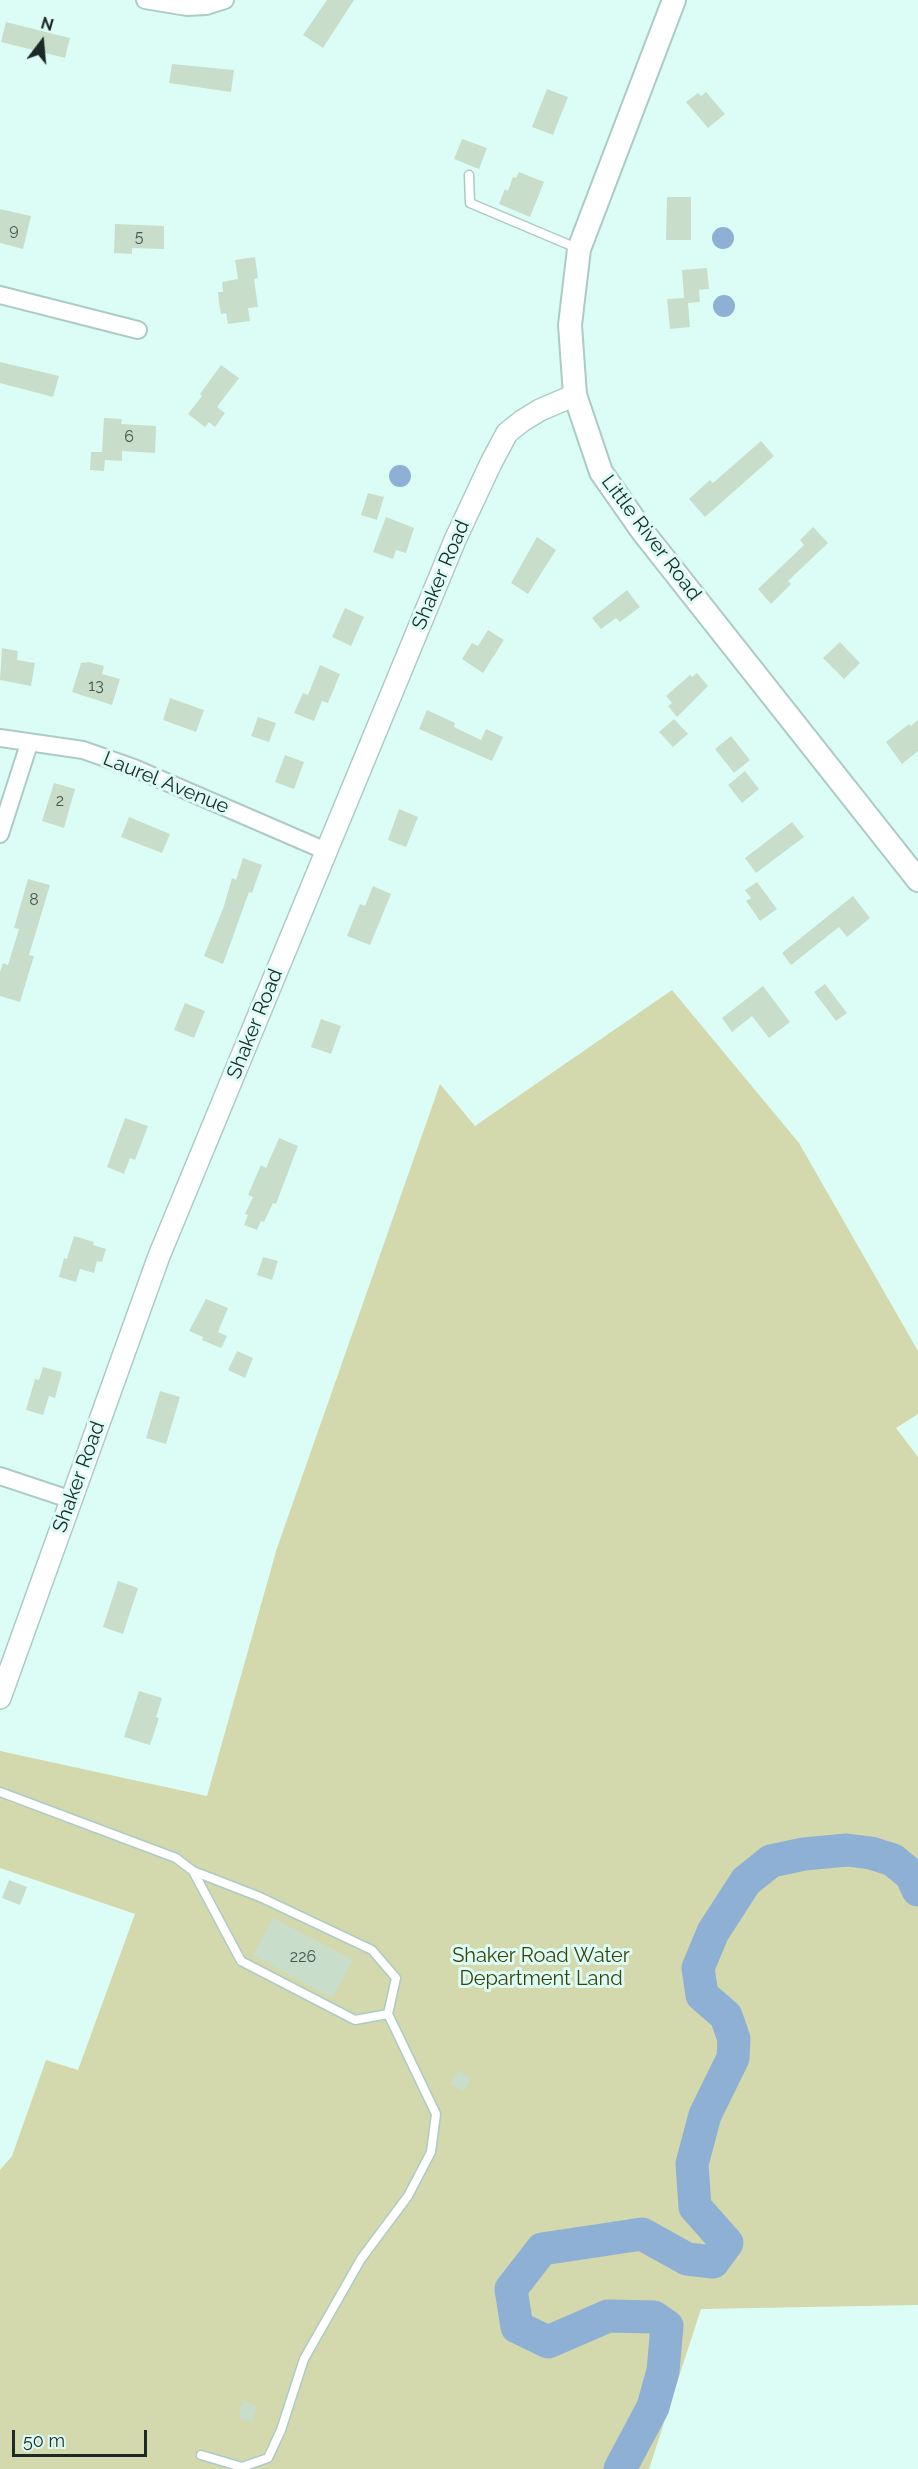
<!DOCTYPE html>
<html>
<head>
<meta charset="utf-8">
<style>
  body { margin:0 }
  #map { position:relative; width:918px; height:2469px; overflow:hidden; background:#dcfdf6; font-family:Raleway,sans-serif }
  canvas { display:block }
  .north { position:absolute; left:12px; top:12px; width:60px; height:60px; -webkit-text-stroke:4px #dcfdf6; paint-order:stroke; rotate:16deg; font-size:16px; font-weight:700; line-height:24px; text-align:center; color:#1d2927 }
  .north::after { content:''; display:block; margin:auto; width:21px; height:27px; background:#1d2927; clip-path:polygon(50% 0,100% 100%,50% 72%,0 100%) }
  .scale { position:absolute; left:12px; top:2430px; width:135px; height:27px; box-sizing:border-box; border:3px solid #1d2927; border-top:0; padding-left:8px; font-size:18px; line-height:21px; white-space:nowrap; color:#1d2927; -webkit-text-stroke:4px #dcfdf6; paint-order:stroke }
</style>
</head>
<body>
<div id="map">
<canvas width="918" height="2469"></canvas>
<div class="north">N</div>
<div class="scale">50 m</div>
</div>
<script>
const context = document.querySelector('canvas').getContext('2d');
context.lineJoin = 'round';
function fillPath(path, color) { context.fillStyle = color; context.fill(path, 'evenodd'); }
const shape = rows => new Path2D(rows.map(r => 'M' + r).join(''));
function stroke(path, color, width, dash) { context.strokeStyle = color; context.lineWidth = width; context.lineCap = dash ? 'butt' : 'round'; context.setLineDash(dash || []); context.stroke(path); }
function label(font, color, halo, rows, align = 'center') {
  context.font = font + ' Raleway,sans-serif'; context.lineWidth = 6; context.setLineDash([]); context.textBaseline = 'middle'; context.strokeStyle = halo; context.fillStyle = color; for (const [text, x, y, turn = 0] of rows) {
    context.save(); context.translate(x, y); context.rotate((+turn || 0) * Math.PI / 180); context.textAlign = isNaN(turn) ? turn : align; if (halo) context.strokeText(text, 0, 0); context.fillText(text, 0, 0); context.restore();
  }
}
const green = shape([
  [672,990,799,1143,918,1351,918,1414,896,1428,918,1457,918,2305,701,2309,649,2469,0,2469,0,2170,12,2156,46,2060,78,2070,135,1914,0,1868,0,1751,207,1796,277,1548,440,1084,475,1126]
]);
const water = shape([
  '712 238a11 11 0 1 1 22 0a11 11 0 1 1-22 0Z',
  '713 306a11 11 0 1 1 22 0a11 11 0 1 1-22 0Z',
  '389 476a11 11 0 1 1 22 0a11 11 0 1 1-22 0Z'
]);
const river = shape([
  [620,2469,653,2407,663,2371,667,2326,654,2317,608,2316,548,2342,517,2327,511,2289,542,2249,642,2234,687,2259,713,2262,727,2243,695,2207,692,2164,705,2115,733,2058,734,2039,726,2016,702,1995,698,1968,713,1932,746,1881,771,1861,804,1854,847,1850,871,1853,893,1860,911,1875,918,1890]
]);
const building = shape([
  [327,0,354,0,323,48,303,35],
  [6,22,70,38,65,58,1,42],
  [172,64,234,70,231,92,169,83],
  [547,89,568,97,553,135,532,127],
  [706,92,725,114,708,128,686,102,698,93,701,96],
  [462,139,487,148,479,169,454,159],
  [519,172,544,182,530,217,499,204,505,189,508,191,513,177,516,178],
  [667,197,691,197,691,240,666,240],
  [0,209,31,216,23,249,0,243],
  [115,224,164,226,164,249,132,248,132,254,114,253],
  [255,257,258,278,254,279,258,307,248,308,250,321,228,324,226,313,221,314,219,303,218,292,223,292,222,282,238,279,235,260],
  [707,268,709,289,699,290,700,302,688,303,690,327,670,329,667,299,684,298,682,270],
  [0,362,59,376,53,397,0,383],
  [221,365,239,378,217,407,225,413,215,427,209,422,205,427,188,414,202,396,200,394],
  [104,418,122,419,121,424,156,426,155,453,122,451,122,461,105,460,104,471,90,470,91,452,102,452],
  [761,441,774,456,705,517,689,499,710,480,713,483],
  [368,493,384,497,377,520,361,515],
  [386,517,414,528,406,553,396,550,393,559,373,552],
  [813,527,828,543,788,581,791,584,771,604,758,589,804,545,800,540],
  [537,537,556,550,528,594,511,583],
  [627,590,640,607,620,622,616,618,601,629,592,618],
  [345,608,364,617,351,646,332,637],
  [488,630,504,640,483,673,462,659,472,643,478,646],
  [840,642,860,663,844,679,823,658],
  [2,648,18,651,17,660,35,663,31,686,0,680],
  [89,662,104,666,102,674,120,679,112,705,72,692,81,663],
  [320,665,340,674,328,703,322,701,314,721,294,713,303,693,308,695],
  [697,673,708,686,677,717,668,706,672,703,666,696,690,675,692,677],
  [170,698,204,710,196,732,163,720],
  [427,710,455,723,454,727,481,740,486,729,503,737,492,761,419,729],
  [258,717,276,723,269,742,251,736],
  [674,719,688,734,673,747,659,732],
  [918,720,918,751,902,764,886,742,909,724,911,726],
  [731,736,750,760,734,773,715,749],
  [285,755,304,762,294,789,275,782],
  [745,771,759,789,742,803,728,785],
  [54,783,75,789,64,828,42,821],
  [399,809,418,817,406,847,388,840],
  [129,817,170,834,162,853,121,837],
  [792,822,804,837,756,873,745,858],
  [243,858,262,865,252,893,249,892,223,964,204,956,224,906,232,878,236,880],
  [28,879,50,885,29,955,34,956,20,1002,0,996,0,972,3,963,8,965,19,929,14,928],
  [757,882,777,909,760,921,746,901,751,898,745,890],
  [373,886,391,894,370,945,347,936,360,904,365,906],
  [853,896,870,918,847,937,839,927,791,965,782,953],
  [825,984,847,1013,836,1021,814,992],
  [763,986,790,1022,769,1038,752,1016,732,1032,722,1018],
  [185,1003,205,1011,194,1038,174,1030],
  [321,1019,341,1026,331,1054,311,1047],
  [125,1118,148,1126,135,1160,130,1158,124,1174,107,1167],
  [279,1138,298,1146,276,1204,273,1203,264,1222,261,1221,257,1230,244,1225,248,1215,245,1214,253,1197,248,1195,261,1165,266,1168],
  [74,1236,94,1242,93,1245,106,1249,102,1262,97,1261,94,1273,80,1269,76,1282,59,1277,64,1258,67,1259],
  [263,1257,278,1261,272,1280,257,1275],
  [206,1299,228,1308,218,1332,227,1336,221,1348,202,1340,203,1337,189,1331],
  [237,1351,253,1358,245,1378,228,1370],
  [43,1367,62,1372,55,1398,49,1396,43,1415,26,1410,35,1379,39,1380],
  [160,1391,180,1397,166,1444,146,1438],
  [118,1581,138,1588,123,1634,103,1627],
  [139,1691,162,1698,156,1717,159,1718,150,1745,124,1737],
  [9,1880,27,1887,20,1905,2,1898],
  [273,1918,353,1960,332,1998,253,1955],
  [458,2071,471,2078,464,2091,450,2084],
  [243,2401,257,2406,252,2422,238,2418]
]);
const service = shape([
  [469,175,470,203,579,249],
  [0,1792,176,1858,193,1871,241,1961,355,2020,388,2014,396,1978,372,1950,260,1897,193,1871],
  [201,2455,242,2467,268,2458,281,2430,304,2359,361,2259,408,2196,431,2152,436,2114,388,2014]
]);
const minor = shape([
  [145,0,187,7,206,6,225,0],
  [0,295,138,330],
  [0,738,83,750,134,768,326,851],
  [0,834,29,744],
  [0,1476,72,1500]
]);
const tertiary = shape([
  [0,1698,159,1256,455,540,491,463,507,433,522,421,540,410,575,395]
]);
const secondary = shape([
  [674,0,579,249,570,325,575,395,601,472,643,532,918,880]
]);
const numberNames = [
  ["9",14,230],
  ["5",139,237],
  ["6",129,437],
  ["13",96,686],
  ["2",60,801],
  ["8",34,900],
  ["226",303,1957]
];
const streetNames = [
  ["Little River Road",651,538,53],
  ["Shaker Road",441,575,-67],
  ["Laurel Avenue",166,783,22],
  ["Shaker Road",255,1024,-68],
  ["Shaker Road",79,1477,-70]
];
const parkNames = [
  ["Shaker Road Water",541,1956],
  ["Department Land",541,1979]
];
fillPath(green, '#d4d8ad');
fillPath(water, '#8eb0d4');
stroke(river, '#8eb0d4', 33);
fillPath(building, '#c8deca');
stroke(service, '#accbc5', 11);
stroke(minor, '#accbc5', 20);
stroke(tertiary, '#accbc5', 24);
stroke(secondary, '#accbc5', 26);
stroke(service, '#fff', 8);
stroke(minor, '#fff', 16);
stroke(tertiary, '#fff', 21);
stroke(secondary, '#fff', 22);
label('16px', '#485650', null, numberNames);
label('20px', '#1d2927', '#dcfdf6', streetNames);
label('20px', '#3d3f05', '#dcfdf6', parkNames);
</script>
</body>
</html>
